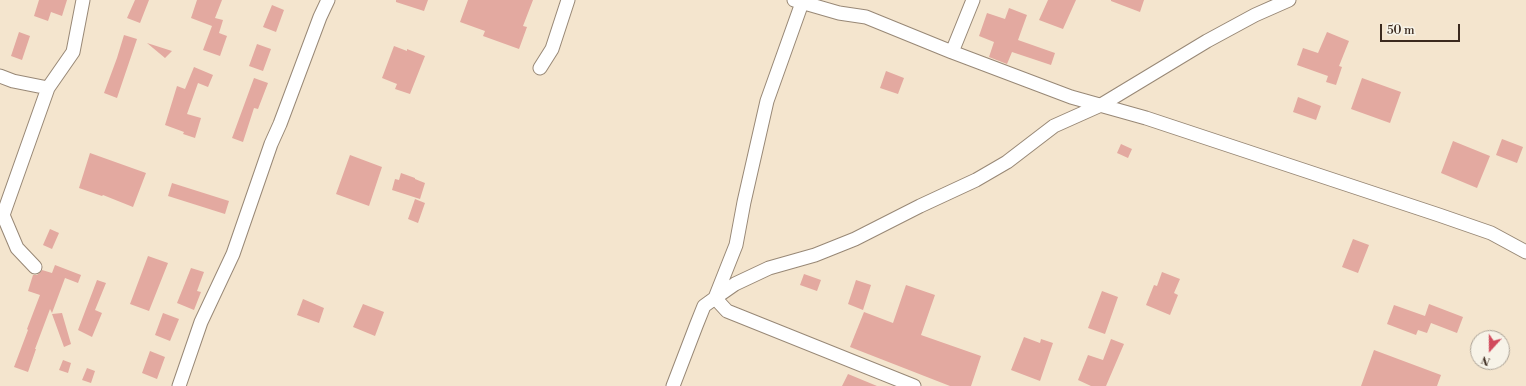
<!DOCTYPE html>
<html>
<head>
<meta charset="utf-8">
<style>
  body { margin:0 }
  #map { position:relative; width:1526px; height:386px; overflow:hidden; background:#f4e5ce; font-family:"Libre Bodoni",serif }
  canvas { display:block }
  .north { position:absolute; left:1470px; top:330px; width:40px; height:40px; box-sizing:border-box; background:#f7f3e8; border:1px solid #aca397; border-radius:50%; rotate:201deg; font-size:11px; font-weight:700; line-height:16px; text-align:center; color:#3b2a1e }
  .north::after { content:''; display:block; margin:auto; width:14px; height:18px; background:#d1495b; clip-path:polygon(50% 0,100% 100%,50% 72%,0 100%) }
  .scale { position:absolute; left:1380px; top:24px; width:80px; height:18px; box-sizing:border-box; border:2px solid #3b2a1e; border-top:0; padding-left:5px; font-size:12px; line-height:14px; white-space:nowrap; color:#3b2a1e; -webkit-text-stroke:3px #f7f3e8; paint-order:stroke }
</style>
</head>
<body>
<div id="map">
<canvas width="1526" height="386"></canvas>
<div class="north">N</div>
<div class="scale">50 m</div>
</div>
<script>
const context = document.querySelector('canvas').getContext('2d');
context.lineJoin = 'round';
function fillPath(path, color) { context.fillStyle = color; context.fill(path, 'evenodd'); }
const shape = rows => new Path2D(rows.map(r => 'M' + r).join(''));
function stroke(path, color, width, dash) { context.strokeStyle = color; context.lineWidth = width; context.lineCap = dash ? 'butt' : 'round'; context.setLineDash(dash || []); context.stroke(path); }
const building = shape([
  [39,0,67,0,62,16,51,12,48,21,34,16],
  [135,0,149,0,140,23,127,18],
  [197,0,222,0,215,18,223,20,219,33,227,36,220,56,203,50,212,26,191,18],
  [396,0,428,0,424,11,396,2],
  [468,0,533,0,523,26,527,27,519,49,483,36,485,31,460,22],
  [1048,0,1076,0,1063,29,1039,20],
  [1111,0,1144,0,1140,12,1111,1],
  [272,5,284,10,276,32,263,27],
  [1009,8,1027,15,1018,40,1055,53,1051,65,1012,52,1007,64,989,57,994,42,979,36,987,13,1005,19],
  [19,32,30,36,22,60,11,56],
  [1327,32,1349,41,1339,66,1342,67,1336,85,1326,82,1328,76,1297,65,1303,48,1318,53],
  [124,35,137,39,117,98,104,93,117,58],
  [147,43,172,51,165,58],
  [257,44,271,49,263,71,249,66],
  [394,46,407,51,407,49,425,56,410,94,395,89,397,84,382,78],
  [194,67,213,75,208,87,198,83,187,114,201,118,195,138,183,134,184,132,165,125,177,86,185,89],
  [886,71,904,78,898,94,880,88],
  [254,78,268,83,258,109,254,108,243,142,232,138],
  [1362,78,1401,92,1390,123,1351,109],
  [1298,97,1321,106,1316,120,1293,112],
  [1502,139,1523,147,1517,163,1496,155],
  [1453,141,1490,156,1477,188,1441,173],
  [1121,144,1132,149,1128,158,1117,153],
  [90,153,146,173,133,207,103,195,102,196,79,188],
  [350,155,382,167,369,206,336,194],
  [401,173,415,178,415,179,425,183,420,199,392,190,395,179,399,180],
  [172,183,229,201,225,214,168,196],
  [415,199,425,203,418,223,408,219],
  [50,229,59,233,52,249,43,245],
  [1353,239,1369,245,1358,273,1342,267],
  [148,256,168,263,149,311,130,304],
  [55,265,81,275,78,283,65,278,52,313,50,309,35,349,36,349,28,372,14,367,28,330,27,329,40,295,28,291,33,275,37,275,42,270,52,273],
  [191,268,204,272,197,291,201,292,194,310,177,303],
  [1162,272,1180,279,1174,293,1178,295,1170,315,1146,305,1154,285,1157,286],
  [804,274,821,280,817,291,800,285],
  [97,280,106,283,95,310,102,313,92,337,78,330],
  [856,280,871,285,863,310,848,304],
  [906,285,935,295,921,335,981,356,971,386,950,386,850,347,864,312,893,323],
  [1102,291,1118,297,1105,334,1088,328],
  [303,299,324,308,319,323,297,315],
  [363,304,384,312,375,336,353,327],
  [1429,304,1463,317,1457,333,1431,323,1427,333,1418,330,1416,335,1387,324,1394,305,1425,316],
  [62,313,71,344,64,347,52,314],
  [163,313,179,319,170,341,155,335],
  [1024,337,1040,343,1041,339,1053,343,1040,381,1011,370],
  [1111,339,1124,344,1106,386,1091,386,1078,380,1088,355,1103,360],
  [1374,350,1441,375,1437,386,1361,386],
  [150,351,165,357,157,379,142,373],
  [63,360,71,363,68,373,59,370],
  [87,368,95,371,91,383,82,380],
  [848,374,877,386,842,386]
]);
const street = shape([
  [794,0,839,13,866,17,952,52,1071,97,1146,118,1439,215,1491,233,1526,252],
  [952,52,973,0],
  [540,68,552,49,568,0],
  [0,76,13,81,48,88,73,52,83,0],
  [35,267,17,248,3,215,48,88],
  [179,386,201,322,233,254,271,144,280,124,320,17,328,0],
  [673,386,696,326,704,306,715,298,736,245,744,202,767,101,803,0],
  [914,386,727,311,715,298,735,284,769,268,815,255,855,239,920,206,976,180,1007,162,1054,126,1101,105,1207,41,1255,15,1289,0]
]);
fillPath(building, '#e3a9a0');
stroke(street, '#988876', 15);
stroke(street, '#fff', 13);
</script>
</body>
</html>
